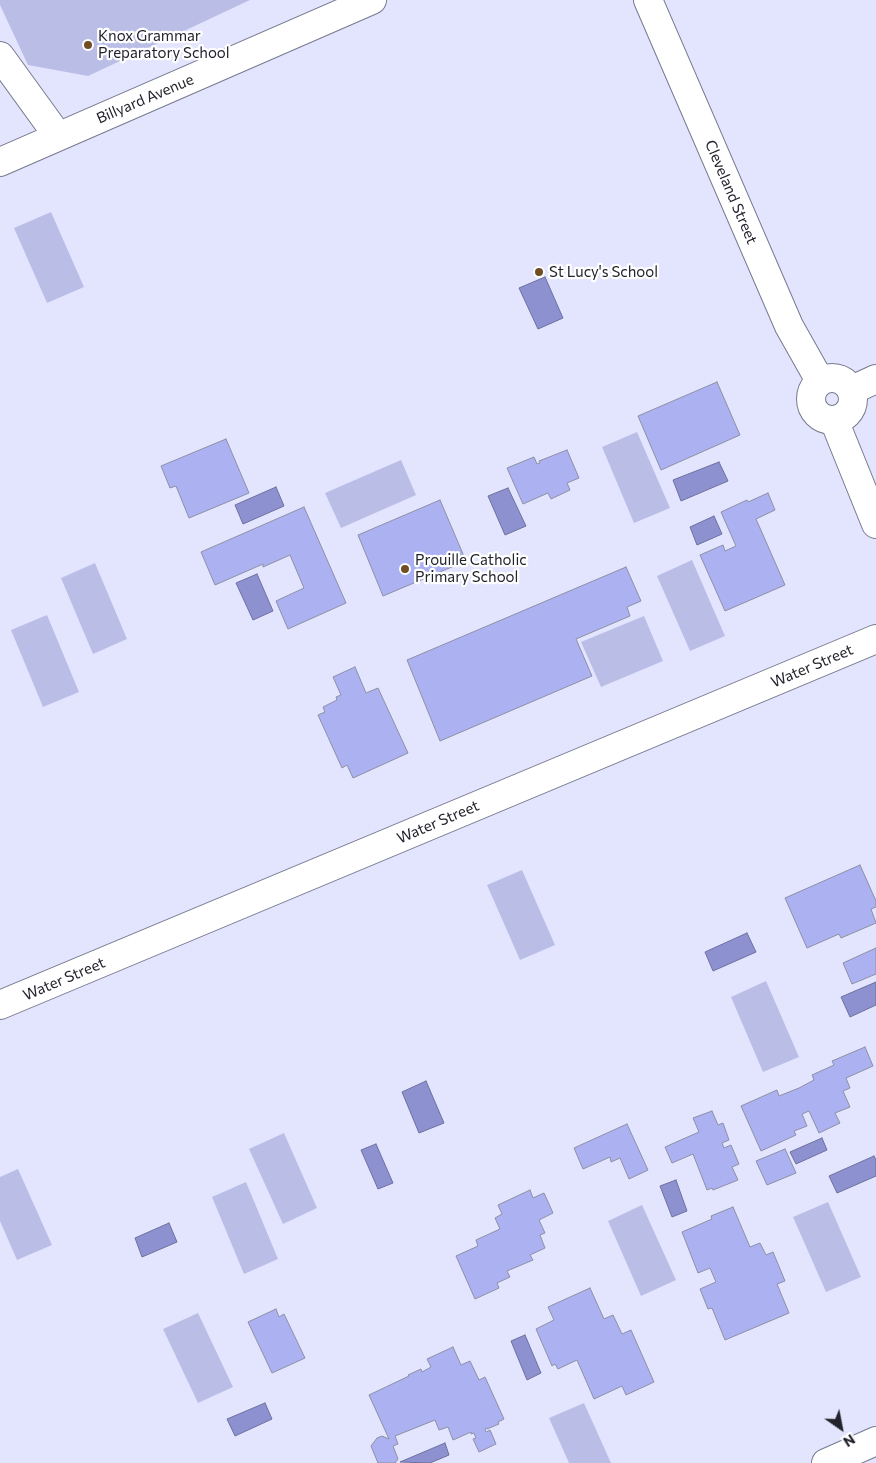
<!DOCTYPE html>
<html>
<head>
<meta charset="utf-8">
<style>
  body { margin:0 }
  #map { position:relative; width:876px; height:1463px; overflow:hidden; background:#e3e5fe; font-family:Commissioner,sans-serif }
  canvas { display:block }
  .north { position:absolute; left:816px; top:1403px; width:50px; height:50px; -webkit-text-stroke:4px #fff; paint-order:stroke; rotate:147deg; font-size:14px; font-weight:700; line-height:20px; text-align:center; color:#22232c }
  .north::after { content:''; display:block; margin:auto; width:18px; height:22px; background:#22232c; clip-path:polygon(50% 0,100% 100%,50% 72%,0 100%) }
</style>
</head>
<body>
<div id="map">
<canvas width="876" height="1463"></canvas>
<div class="north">N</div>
</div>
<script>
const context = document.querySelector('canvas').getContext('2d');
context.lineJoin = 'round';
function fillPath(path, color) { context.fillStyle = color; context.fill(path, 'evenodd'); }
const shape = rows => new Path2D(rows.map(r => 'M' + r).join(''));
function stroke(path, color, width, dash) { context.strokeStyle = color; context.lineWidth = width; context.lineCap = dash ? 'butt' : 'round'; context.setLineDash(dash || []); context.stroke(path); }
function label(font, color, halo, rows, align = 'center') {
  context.font = font + ' Commissioner,sans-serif'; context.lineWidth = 4.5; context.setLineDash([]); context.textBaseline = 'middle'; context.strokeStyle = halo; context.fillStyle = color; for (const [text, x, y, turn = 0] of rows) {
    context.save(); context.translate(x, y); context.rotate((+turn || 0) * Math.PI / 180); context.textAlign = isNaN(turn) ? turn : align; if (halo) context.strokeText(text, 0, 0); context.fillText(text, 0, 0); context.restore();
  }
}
const green = shape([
  [0,0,250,0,88,76,28,65,0,5],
  [51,212,84,287,47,303,14,228],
  [637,432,670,508,634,523,602,447],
  [401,460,416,495,341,528,325,493],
  [692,560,725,636,690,651,657,576],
  [95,563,127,639,93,654,61,578],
  [47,615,79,692,43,707,11,630],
  [644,616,663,661,601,687,581,642],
  [522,870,555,945,520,960,487,885],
  [766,981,799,1057,763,1072,731,997],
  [284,1133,317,1208,283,1224,249,1149],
  [18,1169,52,1245,17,1260,0,1221,0,1177],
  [246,1182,278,1259,244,1274,212,1197],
  [828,1202,861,1277,826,1292,793,1217],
  [642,1205,676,1280,641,1296,608,1221],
  [198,1313,233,1387,198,1403,163,1329],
  [584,1403,611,1463,569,1463,549,1418]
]);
const water = shape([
  [545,277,563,318,538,329,519,288,545,277],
  [719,462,728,481,681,501,673,480,719,462],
  [276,487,284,506,243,524,235,505,276,487],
  [508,488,526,526,505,535,488,496,508,488],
  [714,516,722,534,697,545,690,527,714,516],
  [257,574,273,611,253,620,236,583,257,574],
  [747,933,756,952,713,971,705,952,747,933],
  [876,982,876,1005,850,1017,841,997,876,982],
  [426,1081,444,1123,419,1133,402,1092,426,1081],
  [822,1138,827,1150,796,1164,790,1152,822,1138],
  [376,1144,393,1183,378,1189,361,1150,376,1144],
  [874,1156,876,1160,876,1176,837,1193,829,1176,874,1156],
  [676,1180,687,1211,672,1217,660,1186,676,1180],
  [169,1223,177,1242,142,1257,135,1238,169,1223],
  [525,1335,541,1373,527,1380,511,1341,525,1335],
  [265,1403,272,1419,235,1436,227,1419,265,1403],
  [445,1443,449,1455,430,1463,400,1462,445,1443]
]);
const building = shape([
  [717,382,740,435,661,470,638,416,717,382],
  [226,439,249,493,189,518,176,486,170,488,161,466,226,439],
  [567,450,579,478,567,483,570,490,551,499,548,493,523,504,507,468,534,457,537,464,540,463,539,461,567,450],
  [768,493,775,510,756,519,785,585,725,611,700,555,723,545,725,551,736,546,721,512,747,500,748,502,768,493],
  [440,500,466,561,383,596,358,535,440,500],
  [304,507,346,603,288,629,276,601,304,588,290,555,263,567,263,564,215,585,201,552,304,507],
  [626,567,641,601,627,607,630,616,576,639,592,676,440,741,407,660,626,567],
  [355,667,366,693,378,688,408,753,353,778,347,765,342,768,318,715,325,712,323,707,337,700,336,697,341,695,333,677,355,667],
  [860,865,876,901,876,907,871,909,876,923,841,938,839,934,807,948,785,898,860,865],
  [876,948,876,974,852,984,843,963,876,948],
  [865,1047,873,1066,846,1078,850,1088,843,1091,850,1107,835,1113,840,1123,819,1133,809,1111,802,1114,807,1126,794,1131,796,1135,761,1151,741,1106,777,1090,779,1096,799,1088,814,1080,812,1075,834,1065,832,1061,865,1047],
  [712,1111,718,1125,723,1123,729,1140,722,1143,724,1148,731,1145,739,1164,732,1167,738,1180,713,1190,712,1188,707,1190,693,1154,672,1163,665,1147,699,1132,693,1118,712,1111],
  [627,1124,648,1170,629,1179,620,1158,611,1162,610,1157,583,1169,574,1148,627,1124],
  [785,1149,796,1173,767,1185,756,1161,785,1149],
  [530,1190,533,1198,544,1193,553,1213,539,1220,545,1233,540,1235,545,1248,530,1255,533,1260,507,1271,510,1277,497,1283,499,1288,475,1299,456,1256,478,1246,476,1240,500,1229,495,1218,502,1214,498,1205,530,1190],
  [733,1207,750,1247,760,1243,766,1255,773,1252,785,1281,777,1284,789,1313,725,1340,712,1308,708,1309,700,1289,716,1282,710,1268,698,1273,682,1232,712,1219,711,1216,733,1207],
  [590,1288,604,1319,613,1315,622,1334,631,1330,654,1382,626,1395,622,1386,594,1399,577,1360,558,1369,555,1364,552,1366,536,1329,554,1320,548,1307,590,1288],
  [276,1309,279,1317,284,1314,305,1358,272,1373,248,1322,276,1309],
  [453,1347,461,1365,470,1361,479,1380,485,1377,504,1419,498,1422,499,1424,487,1429,487,1428,485,1429,486,1432,490,1430,496,1444,479,1452,473,1439,476,1438,474,1433,471,1434,471,1432,453,1440,448,1427,439,1430,435,1420,395,1436,398,1444,393,1446,398,1459,395,1463,378,1463,371,1446,377,1438,382,1436,389,1439,369,1395,409,1376,408,1375,421,1369,422,1372,431,1367,427,1359,453,1347]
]);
const minor = shape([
  [0,56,58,136],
  [0,162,372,0],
  [852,390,876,379],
  [0,1005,876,639]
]);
const tertiary = shape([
  [648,0,789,326,820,381],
  '811 399a21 21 0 1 1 42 0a21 21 0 1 1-42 0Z',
  [834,420,876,524],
  [826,1463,876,1441]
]);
const markers = [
  [88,45,5,"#6f4e25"],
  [539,272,5,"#6f4e25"],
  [405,569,5,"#6f4e25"]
];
const poiNames = [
  ["Knox Grammar",98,36],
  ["Preparatory School",98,53],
  ["St Lucy's School",549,272],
  ["Prouille Catholic",415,560],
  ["Primary School",415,577]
];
const streetNames = [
  ["Billyard Avenue",145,99,-23],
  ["Cleveland Street",731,192,67],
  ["Water Street",812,666,-23],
  ["Water Street",438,822,-23],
  ["Water Street",64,979,-23]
];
fillPath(green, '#babee7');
fillPath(water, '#8d91d0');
stroke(water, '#6d709f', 1);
fillPath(building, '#acb1f1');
stroke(building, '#8d8fa5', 1);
stroke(minor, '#777a8f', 30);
stroke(tertiary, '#777a8f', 30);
stroke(minor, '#fff', 28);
stroke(tertiary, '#fff', 28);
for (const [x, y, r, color] of markers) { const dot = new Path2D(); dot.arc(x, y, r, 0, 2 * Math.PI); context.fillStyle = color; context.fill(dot); stroke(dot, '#fff', 2); }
label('15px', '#22232c', '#fff', poiNames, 'left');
label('15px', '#22232c', '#fff', streetNames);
</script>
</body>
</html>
